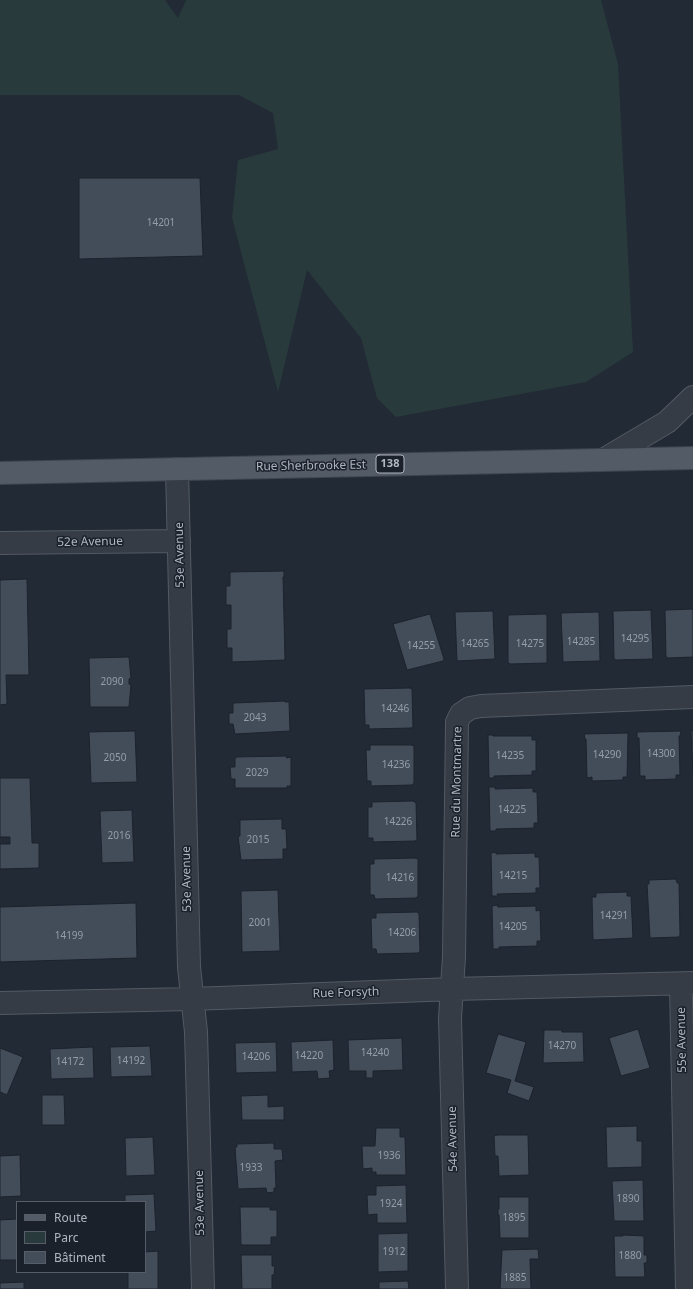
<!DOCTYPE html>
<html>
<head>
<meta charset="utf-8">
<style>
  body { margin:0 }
  #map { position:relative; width:693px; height:1289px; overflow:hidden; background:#222a35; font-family:"Noto Sans",sans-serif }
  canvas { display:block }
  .legend { position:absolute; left:16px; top:1201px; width:130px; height:72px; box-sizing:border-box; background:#1b212b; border:1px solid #575d68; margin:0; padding:5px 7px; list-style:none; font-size:12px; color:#b0b7c3 }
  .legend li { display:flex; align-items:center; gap:8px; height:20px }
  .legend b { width:20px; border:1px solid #575d68 }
</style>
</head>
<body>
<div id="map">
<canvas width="693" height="1289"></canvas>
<ul class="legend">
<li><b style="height:5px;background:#535b66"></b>Route</li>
<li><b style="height:11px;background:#283a3b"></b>Parc</li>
<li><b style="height:11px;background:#434d5a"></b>Bâtiment</li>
</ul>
</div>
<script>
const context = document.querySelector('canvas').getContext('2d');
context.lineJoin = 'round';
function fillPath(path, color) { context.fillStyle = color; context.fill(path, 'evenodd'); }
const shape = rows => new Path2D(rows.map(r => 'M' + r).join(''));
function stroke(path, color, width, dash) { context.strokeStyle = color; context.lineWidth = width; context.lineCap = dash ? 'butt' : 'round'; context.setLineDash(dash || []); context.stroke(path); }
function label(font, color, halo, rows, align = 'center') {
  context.font = font + ' "Noto Sans",sans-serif'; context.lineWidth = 3; context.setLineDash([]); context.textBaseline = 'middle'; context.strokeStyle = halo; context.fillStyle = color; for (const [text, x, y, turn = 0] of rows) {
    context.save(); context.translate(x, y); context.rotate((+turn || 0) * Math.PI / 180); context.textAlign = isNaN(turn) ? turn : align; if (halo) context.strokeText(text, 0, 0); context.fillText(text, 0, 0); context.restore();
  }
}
const green = shape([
  [0,0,165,0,178,18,186,0,601,0,618,64,633,352,586,382,396,417,377,398,361,338,307,270,278,392,232,218,238,160,278,149,273,113,239,95,0,95]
]);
const building = shape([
  [79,178,200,178,203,256,79,259,79,178],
  [284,571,284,577,283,577,285,660,232,662,232,648,227,648,227,629,231,629,231,605,226,605,226,586,230,586,230,572,284,571],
  [27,579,29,675,6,675,7,704,0,705,0,580,27,579],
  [693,609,693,657,668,658,666,657,665,611,666,610,693,609],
  [651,610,653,659,615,660,614,658,613,611,651,610],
  [493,611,495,659,457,661,455,612,493,611],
  [599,612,600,661,563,662,561,613,599,612],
  [430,614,444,659,443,661,407,670,393,624,430,614],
  [546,614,547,616,547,663,510,664,508,662,508,615,546,614],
  [129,657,131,678,129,679,129,684,131,685,129,707,90,707,89,658,129,657],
  [410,688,412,689,413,727,411,728,369,729,369,725,365,725,364,689,410,688],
  [285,701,285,702,289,702,290,731,235,734,233,724,229,724,229,713,233,713,233,704,234,703,285,701],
  [692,730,693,730,693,774,691,732,692,730],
  [135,731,137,782,91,783,89,732,135,731],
  [681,731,680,736,679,736,680,775,676,775,676,779,645,780,645,776,640,776,639,738,637,738,637,732,681,731],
  [628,733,627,777,623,777,623,780,592,781,592,777,587,778,586,739,585,739,584,734,628,733],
  [488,735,493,735,493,736,532,736,532,740,536,740,536,771,532,771,532,775,494,776,494,778,489,778,488,735],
  [370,745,411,745,414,746,414,783,412,785,371,786,371,781,367,781,366,750,370,750,370,745],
  [287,756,286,758,291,757,291,786,287,786,287,788,235,788,235,779,231,779,230,767,235,767,235,759,236,757,287,756],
  [0,778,30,778,32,843,39,843,39,868,0,869,0,844,10,844,10,837,0,837,0,778],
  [489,787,495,787,495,789,533,788,533,792,537,792,538,823,534,823,534,828,496,829,496,831,490,831,489,787],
  [413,801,416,803,417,840,415,841,373,842,373,838,368,838,368,807,372,807,372,802,413,801],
  [132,810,134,862,102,863,100,811,132,810],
  [282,819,282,829,286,829,287,849,283,849,283,859,241,860,238,836,240,836,240,820,282,819],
  [496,852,496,854,535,853,535,857,539,857,540,888,536,888,536,893,497,894,498,896,492,896,491,853,496,852],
  [415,858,418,859,418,896,416,898,375,899,374,895,370,895,370,864,374,864,374,859,415,858],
  [676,879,677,883,679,883,680,935,679,937,650,938,647,884,649,884,649,880,676,879],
  [278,890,280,951,242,952,241,891,278,890],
  [627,892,627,896,631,896,633,938,593,940,592,897,596,897,596,893,627,892],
  [136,903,137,958,0,962,0,907,136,903],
  [497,905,498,907,536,906,536,911,540,910,541,941,537,941,537,946,499,947,499,949,493,949,492,906,497,905],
  [417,912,419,914,420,951,418,953,377,954,376,949,372,949,371,918,376,918,376,913,417,912],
  [638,1029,650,1068,621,1076,609,1038,638,1029],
  [544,1030,562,1030,562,1032,583,1032,584,1062,543,1063,544,1030],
  [498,1034,526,1042,515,1081,534,1087,529,1101,507,1093,511,1080,486,1073,498,1034],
  [402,1038,403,1070,373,1071,373,1078,366,1078,366,1071,349,1071,348,1040,402,1038],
  [333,1040,334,1070,329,1071,330,1078,318,1079,317,1071,292,1072,291,1042,333,1040],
  [276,1042,277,1072,236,1073,235,1043,276,1042],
  [150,1046,152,1076,111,1077,110,1047,150,1046],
  [93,1047,94,1078,51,1079,50,1049,93,1047],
  [0,1048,23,1057,7,1095,0,1092,0,1048],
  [42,1095,64,1095,65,1125,42,1125,42,1095],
  [268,1095,268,1107,284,1106,284,1120,242,1120,241,1096,268,1095],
  [637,1126,637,1141,642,1141,642,1167,607,1168,606,1127,637,1126],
  [376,1128,400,1128,400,1137,405,1137,406,1175,376,1175,376,1172,372,1172,372,1168,363,1169,362,1146,375,1146,376,1128],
  [497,1135,528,1135,529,1175,499,1176,498,1156,495,1156,494,1136,497,1135],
  [153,1137,155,1175,126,1176,125,1138,153,1137],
  [274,1143,274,1149,282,1149,283,1160,275,1161,276,1188,274,1188,274,1192,267,1193,266,1188,238,1189,235,1147,237,1147,237,1144,274,1143],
  [20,1155,21,1196,0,1197,0,1156,20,1155],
  [643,1180,644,1221,614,1221,612,1181,643,1180],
  [406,1185,407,1223,377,1223,377,1214,368,1215,367,1195,376,1195,376,1186,406,1185],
  [154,1194,156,1231,145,1232,145,1202,125,1202,125,1195,154,1194],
  [499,1197,529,1197,529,1238,500,1238,499,1215,498,1215,498,1209,499,1209,499,1197],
  [240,1207,270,1207,270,1210,277,1210,277,1237,271,1237,271,1245,241,1245,240,1207],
  [17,1219,17,1260,0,1260,0,1220,17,1219],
  [408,1233,408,1271,378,1272,378,1234,408,1233],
  [623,1235,644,1236,644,1255,647,1255,647,1263,644,1263,645,1277,615,1277,614,1236,623,1236,623,1235],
  [538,1249,539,1259,530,1259,531,1289,500,1289,502,1250,538,1249],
  [158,1251,158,1289,128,1289,128,1272,145,1272,145,1252,158,1251],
  [241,1255,272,1255,272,1266,275,1266,274,1275,272,1275,272,1289,242,1289,241,1255],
  [408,1281,409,1289,379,1289,379,1282,408,1281],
  [24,1282,24,1289,0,1289,0,1283,24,1282]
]);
const minor = shape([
  [603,460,667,422,693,397],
  [177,469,189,967,196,1032,203,1289],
  [0,543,179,541],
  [681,984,687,1289],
  [0,1003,192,999,453,989,693,983],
  [457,1289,450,1018,454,957,457,722,461,714,470,708,481,706,693,697]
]);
const major = shape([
  [0,473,693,458]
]);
const numberNames = [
  ["14201",161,223],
  ["14295",635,639],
  ["14285",581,642],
  ["14265",475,644],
  ["14275",530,644],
  ["14255",421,646],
  ["2090",112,682],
  ["14246",395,709],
  ["2043",255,718],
  ["14300",661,754],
  ["14290",607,755],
  ["14235",510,756],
  ["2050",115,758],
  ["14236",396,765],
  ["2029",257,773],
  ["14225",512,810],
  ["14226",398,822],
  ["2016",119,836],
  ["2015",258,840],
  ["14215",513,876],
  ["14216",400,878],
  ["14291",614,916],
  ["2001",260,923],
  ["14205",513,927],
  ["14206",402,933],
  ["14199",69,936],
  ["14270",562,1046],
  ["14240",375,1053],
  ["14220",309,1056],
  ["14206",256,1057],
  ["14192",131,1061],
  ["14172",70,1062],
  ["1936",389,1156],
  ["1933",251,1168],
  ["1890",628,1199],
  ["1924",391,1204],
  ["1895",514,1218],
  ["1912",394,1252],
  ["1880",630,1256],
  ["1885",515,1278]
];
const shields = [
  [390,464,28]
];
const shieldNames = [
  ["138",390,464]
];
const streetNames = [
  ["Rue Sherbrooke Est",311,466,-1],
  ["52e Avenue",90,542,-1],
  ["53e Avenue",180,555,-91],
  ["Rue du Montmartre",457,782,-89],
  ["53e Avenue",187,879,-91],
  ["Rue Forsyth",346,993,-2],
  ["55e Avenue",682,1040,-91],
  ["54e Avenue",453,1139,-91],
  ["53e Avenue",200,1203,-91]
];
fillPath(green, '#283a3b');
fillPath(building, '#434d5a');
stroke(building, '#1d232d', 1);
stroke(minor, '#535a64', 24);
stroke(major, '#3f4550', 24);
stroke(minor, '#353c46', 22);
stroke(major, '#535b66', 22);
label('10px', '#959ca9', null, numberNames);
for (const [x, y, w] of shields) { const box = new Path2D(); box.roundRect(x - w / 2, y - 9, w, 18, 3); context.fillStyle = '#1b212b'; context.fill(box); stroke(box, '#b0b7c3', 1); }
label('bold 11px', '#b0b7c3', null, shieldNames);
label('12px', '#b0b7c3', '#1b212b', streetNames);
</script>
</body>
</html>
